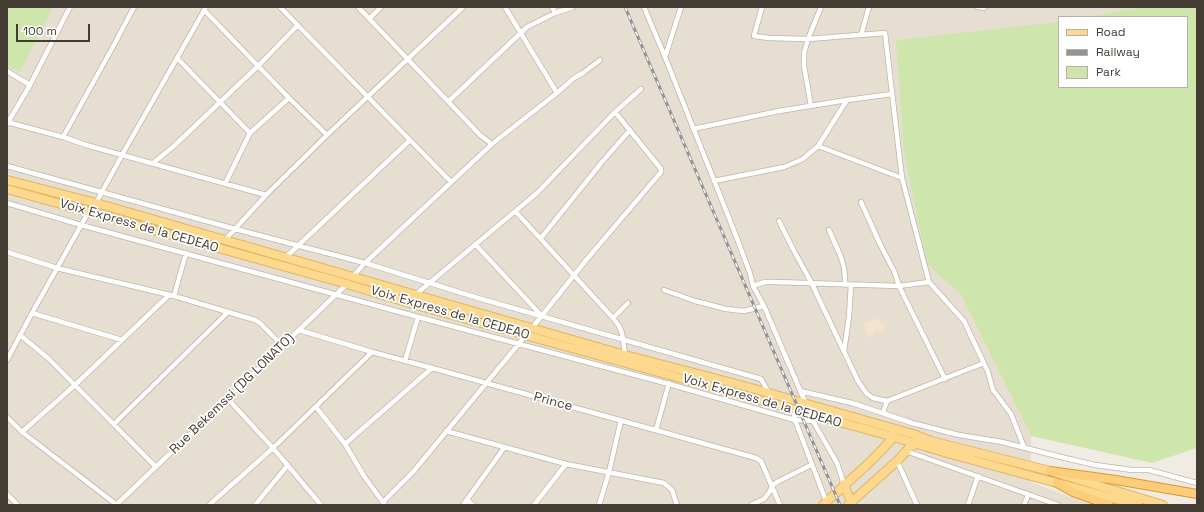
<!DOCTYPE html>
<html>
<head>
<meta charset="utf-8">
<style>
  body { margin:0 }
  #map { position:relative; width:1204px; height:512px; overflow:hidden; background:#f1ece3; font-family:"Space Grotesk",sans-serif }
  canvas { display:block }
  .frame { position:absolute; inset:0; border:8px solid #433c33; pointer-events:none }
  .legend { position:absolute; left:1058px; top:16px; width:130px; height:72px; box-sizing:border-box; background:#fff; border:1px solid #b4b1ad; margin:0; padding:5px 7px; list-style:none; font-size:12px; color:#433c33 }
  .legend li { display:flex; align-items:center; gap:8px; height:20px }
  .legend b { width:20px; border:1px solid #b4b1ad }
  .scale { position:absolute; left:16px; top:24px; width:74px; height:18px; box-sizing:border-box; border:2px solid #433c33; border-top:0; padding-left:5px; font-size:12px; line-height:14px; white-space:nowrap; color:#433c33; -webkit-text-stroke:3px #fff; paint-order:stroke }
</style>
</head>
<body>
<div id="map">
<canvas width="1204" height="512"></canvas>
<div class="frame"></div>
<ul class="legend">
<li><b style="height:5px;background:#fdd990"></b>Road</li>
<li><b style="height:5px;background:#939393"></b>Railway</li>
<li><b style="height:11px;background:#cee6ab"></b>Park</li>
</ul>
<div class="scale">100 m</div>
</div>
<script>
const context = document.querySelector('canvas').getContext('2d');
context.lineJoin = 'round';
function fillPath(path, color) { context.fillStyle = color; context.fill(path, 'evenodd'); }
const shape = rows => new Path2D(rows.map(r => 'M' + r).join(''));
function stroke(path, color, width, dash) { context.strokeStyle = color; context.lineWidth = width; context.lineCap = dash ? 'butt' : 'round'; context.setLineDash(dash || []); context.stroke(path); }
function label(font, color, halo, rows, align = 'center') {
  context.font = font + ' "Space Grotesk",sans-serif'; context.lineWidth = 3.5; context.setLineDash([]); context.textBaseline = 'middle'; context.strokeStyle = halo; context.fillStyle = color; for (const [text, x, y, turn = 0] of rows) {
    context.save(); context.translate(x, y); context.rotate((+turn || 0) * Math.PI / 180); context.textAlign = isNaN(turn) ? turn : align; if (halo) context.strokeText(text, 0, 0); context.fillText(text, 0, 0); context.restore();
  }
}
const residential = shape([
  [7,7,1140,7,1085,17,1059,17,1059,22,1047,24,927,263,961,295,1031,436,1031,482,1091,505,7,505]
]);
const commercial = shape([
  [878,318,882,324,884,324,886,329,880,333,878,330,873,333,874,336,870,338,863,324]
]);
const green = shape([
  [7,7,53,7,20,72,7,65],
  [1140,7,1197,7,1197,448,1152,463,1031,436,961,295,927,264,904,151,896,40,1059,22,1059,87,1187,87,1187,17,1085,17]
]);
const minor = shape([
  [280,7,451,182],
  [358,7,480,135,492,144],
  [505,7,557,93],
  [552,7,555,13],
  [644,7,665,57,733,228,750,273,753,286,764,306,806,404],
  [762,7,754,36,769,38,808,39,885,33,902,178,929,282,964,321,988,372,993,390,1011,414,1024,447],
  [978,7,984,8,985,7],
  [204,10,289,98,327,135],
  [369,19,381,7],
  [861,35,869,7],
  [665,57,681,7],
  [177,58,250,133,225,184],
  [7,71,30,85],
  [449,101,527,27,555,13,573,7],
  [811,106,804,66,804,53,808,39,821,7],
  [7,122,63,137,86,145,266,195],
  [7,124,30,85,70,7],
  [693,129,779,111,847,100,892,94],
  [250,133,289,98],
  [63,137,115,43,134,7],
  [818,146,902,178],
  [153,163,174,146,258,66,298,25],
  [7,166,235,229,365,263,478,298,761,379,769,393],
  [714,181,784,167,803,159,818,146,847,100],
  [861,202,880,244,895,273,899,286,945,379],
  [7,203,81,225,418,317,669,384,795,420,813,421,837,463,844,484],
  [516,212,613,318,619,326,622,333,625,355],
  [779,221,793,249,811,282,858,381,867,394,873,398,887,401],
  [829,230,841,257,844,268,845,277,845,285],
  [541,238,602,162,630,130],
  [225,240,266,195,327,135,463,7],
  [475,244,540,314],
  [7,252,57,268,174,296,255,320,260,323,283,346],
  [285,258,410,140],
  [353,276,365,263,492,144,557,93,574,78,583,73,600,60],
  [753,286,765,282,775,282,899,286,929,282],
  [664,290,695,301,726,309,744,311,764,306],
  [415,295,537,193,615,112,641,89],
  [174,296,186,253],
  [32,313,122,340],
  [613,318,628,303],
  [532,328,587,259,661,172,661,169,615,112],
  [299,330,372,352,432,368,756,458,761,461,780,505],
  [20,335,49,359,156,467],
  [844,351,849,317,851,285],
  [7,360,32,313,89,211,96,203,122,155,206,7],
  [405,361,418,317],
  [800,391,852,403,912,423,959,435,1002,442,1065,458,1095,465,1132,470,1149,470,1197,483],
  [228,399,273,448,321,505],
  [316,407,345,444,364,476,385,505],
  [793,409,795,420,826,501],
  [883,412,887,401,984,363],
  [7,417,22,432,117,505],
  [114,424,228,312],
  [656,430,669,383],
  [446,431,566,464,664,483,672,490,677,505],
  [22,432,75,385,169,295],
  [345,444,432,368],
  [906,451,1058,505],
  [897,461,917,505],
  [7,494,18,505],
  [467,500,473,505],
  [384,501,413,472,526,335],
  [116,505,347,284],
  [209,505,273,448,372,352],
  [255,505,288,465],
  [463,505,504,448],
  [534,505,566,464],
  [599,505,609,472,621,420],
  [751,505,764,499,770,491,772,486,777,482,811,465],
  [968,505,978,476],
  [1024,505,1028,495]
]);
const primary = shape([
  [7,180,96,203,625,355,744,386,913,434,931,441,1050,471,1163,505],
  [7,189,340,282,416,305,894,437,947,453,1138,505],
  [844,484,851,502],
  [823,505,870,462,894,437],
  [848,505,897,461,910,447,919,443]
]);
const trunk = shape([
  [1050,471,1116,480,1197,494],
  [1057,483,1073,492,1109,505]
]);
const rail = shape([
  [625,7,840,505]
]);
const streetNames = [
  ["Voix Express de la CEDEAO",139,226,16],
  ["Voix Express de la CEDEAO",450,313,16],
  ["Rue Bekemssi (DG LONATO)",232,394,-44],
  ["Voix Express de la CEDEAO",762,401,16],
  ["Prince",553,402,15]
];
fillPath(residential, '#e5ded1');
fillPath(commercial, '#f4e2cd');
fillPath(green, '#cee6ab');
stroke(minor, '#bfb6a9', 6);
stroke(primary, '#e1b660', 10);
stroke(trunk, '#db9633', 10);
stroke(minor, '#fff', 4.5);
stroke(primary, '#fdd990', 8);
stroke(trunk, '#fcce7a', 8);
stroke(rail, '#939393', 3);
stroke(rail, '#fff', 1.5, [4.5]);
label('13px', '#433c33', '#fff', streetNames);
</script>
</body>
</html>
